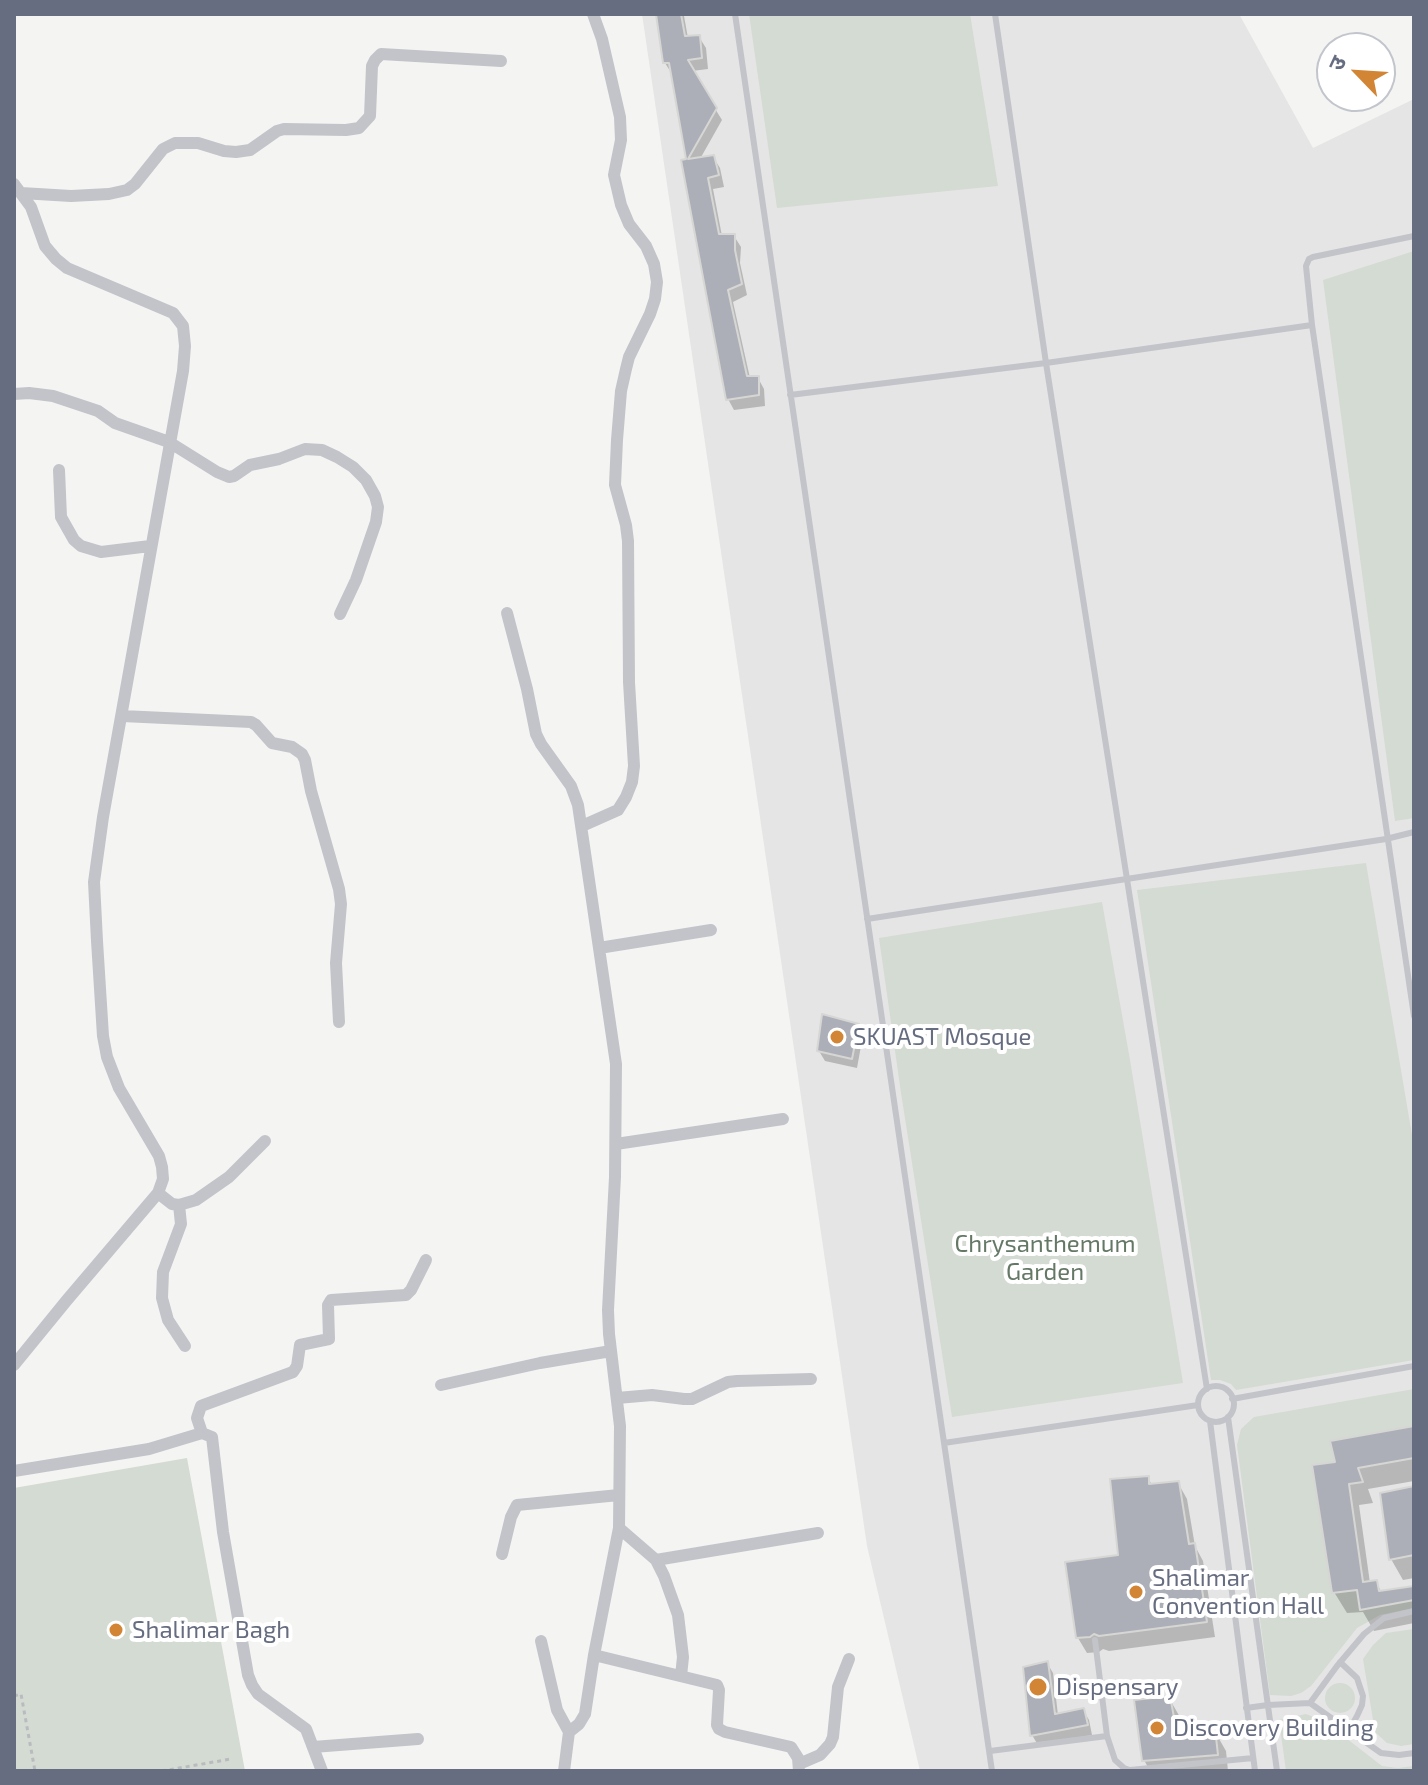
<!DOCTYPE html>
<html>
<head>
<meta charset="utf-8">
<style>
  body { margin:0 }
  #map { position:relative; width:1428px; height:1785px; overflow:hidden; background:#f4f5f2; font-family:"Exo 2","Noto Sans Devanagari",sans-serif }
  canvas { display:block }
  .frame { position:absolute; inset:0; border:16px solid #676d80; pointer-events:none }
  .north { position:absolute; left:1316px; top:32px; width:80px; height:80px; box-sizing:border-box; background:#fff; border:2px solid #c2c5cc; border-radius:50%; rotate:295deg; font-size:22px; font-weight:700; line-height:32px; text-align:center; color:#676d80 }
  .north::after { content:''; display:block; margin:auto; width:28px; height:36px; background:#d28635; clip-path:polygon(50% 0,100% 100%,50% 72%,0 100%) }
</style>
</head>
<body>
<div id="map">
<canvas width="1428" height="1785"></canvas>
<div class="frame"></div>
<div class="north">उ</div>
</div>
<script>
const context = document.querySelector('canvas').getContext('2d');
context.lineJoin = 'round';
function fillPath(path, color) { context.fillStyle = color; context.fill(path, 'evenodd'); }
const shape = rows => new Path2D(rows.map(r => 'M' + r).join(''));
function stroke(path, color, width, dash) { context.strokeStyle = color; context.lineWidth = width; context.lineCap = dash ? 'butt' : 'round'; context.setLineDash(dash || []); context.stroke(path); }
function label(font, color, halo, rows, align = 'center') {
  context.font = font + ' "Exo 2",sans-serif'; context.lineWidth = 8; context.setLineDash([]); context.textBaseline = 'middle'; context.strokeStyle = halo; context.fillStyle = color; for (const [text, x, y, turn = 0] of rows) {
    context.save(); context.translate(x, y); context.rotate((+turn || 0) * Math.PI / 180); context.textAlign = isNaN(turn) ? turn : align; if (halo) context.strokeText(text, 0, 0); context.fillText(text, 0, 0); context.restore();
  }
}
const built = shape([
  [642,14,1239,14,1313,148,1414,99,1414,1771,920,1771,867,1546]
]);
const green = shape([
  [749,14,970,14,998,186,777,208],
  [1414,251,1414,818,1395,821,1323,280],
  [1366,863,1414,1147,1414,1360,1236,1390,1231,1384,1220,1380,1211,1380,1137,890],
  [1102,902,1130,1060,1183,1383,952,1417,901,1093,879,938],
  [1414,1389,1414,1426,1335,1462,1312,1466,1332,1593,1357,1590,1360,1610,1414,1600,1414,1608,1380,1615,1357,1628,1311,1686,1301,1693,1291,1696,1270,1695,1237,1445,1241,1429,1254,1417],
  [187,1458,245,1771,14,1771,14,1488],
  [1414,1629,1414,1744,1401,1746,1387,1743,1375,1732,1363,1659,1373,1645,1386,1633],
  '1325 1698a15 15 0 1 1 30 0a15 15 0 1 1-30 0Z',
  [1306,1714,1324,1721,1382,1766,1398,1768,1414,1766,1414,1771,1286,1771,1279,1720]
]);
const shadow = shape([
  [658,14,701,14,684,16,688,38,699,37,706,48,708,69,692,71,722,120,700,159,713,157,720,168,724,187,713,189,722,236,734,236,741,247,740,263,747,295,733,302,750,378,758,378,764,389,765,406,734,410,728,399,688,161,672,74,665,63],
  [857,1025,863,1035,857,1068,825,1061,819,1051],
  [1414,1429,1414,1481,1368,1489,1373,1503,1359,1505,1370,1583,1376,1582,1382,1593,1414,1588,1414,1623,1374,1631,1363,1612,1347,1613,1334,1592,1338,1464],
  [1148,1478,1152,1485,1178,1483,1187,1499,1195,1546,1203,1561,1215,1637,1109,1651,1103,1649,1099,1652,1087,1653,1078,1638,1120,1556],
  [1414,1488,1414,1578,1403,1580,1391,1559],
  [1047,1663,1053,1673,1058,1715,1083,1710,1089,1720,1092,1735,1038,1745,1032,1735],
  [1169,1698,1181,1719,1183,1730,1214,1730,1226,1751,1228,1771,1150,1771,1144,1760]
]);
const building = shape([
  [656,14,681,14,685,36,700,35,702,58,688,60,717,108,688,159,714,155,719,175,708,178,719,234,735,234,735,250,742,284,728,290,747,376,759,376,759,395,726,400,681,160,686,159,669,63,663,63,656,14],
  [822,1014,859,1024,852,1059,817,1051,822,1014],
  [1414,1426,1414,1458,1358,1468,1363,1482,1349,1484,1363,1582,1377,1580,1379,1591,1414,1586,1414,1600,1360,1610,1357,1590,1332,1593,1312,1465,1335,1462,1330,1441,1414,1426],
  [1149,1476,1149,1484,1179,1481,1189,1544,1195,1543,1207,1622,1099,1636,1094,1634,1090,1637,1076,1638,1065,1562,1118,1555,1110,1479,1149,1476],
  [1414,1486,1414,1555,1389,1560,1380,1493,1414,1486],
  [1048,1661,1055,1714,1084,1708,1088,1725,1030,1736,1023,1667,1048,1661],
  [1170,1696,1176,1728,1215,1728,1218,1755,1142,1761,1134,1700,1170,1696]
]);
const path = shape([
  [14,1696,21,1694,35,1771],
  [162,1771,231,1759]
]);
const lane = shape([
  [735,14,992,1771],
  [995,14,1046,363,1207,1389],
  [1414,236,1313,257,1309,259,1306,266,1312,325,1414,1016],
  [790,395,1046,363,1312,325],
  [867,919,1386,839,1414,832],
  '1198 1404a18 18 0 1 1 36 0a18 18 0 1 1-36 0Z',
  [1232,1399,1414,1366],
  [1228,1417,1277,1771],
  [1210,1421,1255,1771],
  [944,1443,1198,1405],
  [1095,1640,1107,1736],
  [1340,1662,1357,1678,1363,1696,1362,1705,1357,1716,1353,1723,1346,1728],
  [1310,1703,1337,1666,1364,1634,1384,1618,1414,1611],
  [1246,1708,1268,1705,1310,1703,1381,1753,1399,1755,1414,1753],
  [990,1751,1107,1736,1115,1760,1124,1768,1130,1770,1253,1758]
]);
const street = shape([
  [14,184,31,207,45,246,56,259,67,268,173,313,183,326,185,346,183,371,103,817,94,882,97,941,103,1036,107,1057,119,1088,159,1156,162,1167,163,1179,158,1193,67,1300,14,1365],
  [21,193,71,196,109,194,127,190,135,184,163,149,175,143,198,143,224,151,236,152,250,150,277,131,284,129,346,130,359,128,370,116,372,66,375,60,381,54,501,61],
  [14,394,29,393,53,396,98,411,115,423,169,442,217,472,229,477,234,476,250,465,279,459,305,449,322,450,337,457,353,467,366,480,375,496,378,507,376,522,356,580,340,614],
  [59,470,61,517,74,540,81,546,101,552,150,546],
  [507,613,527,689,536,734,541,744,571,786,578,805,616,1064,615,1177,608,1310,609,1334,620,1426,619,1528,594,1655,585,1714,579,1724,569,1732],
  [122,716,251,722,256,725,272,743,292,747,302,754,305,760,311,791,339,889,341,904,336,963,339,1022],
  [582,826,618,810,626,797,632,782,634,766,629,682,628,541,626,525,615,485,617,440,621,391,626,369,629,357,650,314,655,299,657,282,654,264,646,246,629,224,621,205,614,175,621,140,620,117,602,39,593,14],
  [599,948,711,930],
  [616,1144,783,1119],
  [158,1193,172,1204,179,1205,196,1200,229,1177,265,1141],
  [179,1205,181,1224,163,1272,162,1298,168,1320,185,1346],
  [441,1385,540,1363,611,1351],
  [617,1398,652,1395,684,1399,692,1399,728,1382,737,1381,811,1379],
  [202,1433,197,1418,201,1406,293,1372,297,1366,300,1345,329,1339,328,1305,331,1300,406,1295,411,1290,426,1260],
  [14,1471,149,1449,202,1433,212,1437,223,1532,248,1675,252,1685,258,1694,306,1729,322,1771],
  [619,1528,656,1560,664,1576,678,1615,683,1657,681,1676],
  [502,1554,511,1517,517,1505,619,1495],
  [656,1560,818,1533],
  [541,1641,557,1710,569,1732,564,1771],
  [594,1655,717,1685,719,1690,717,1725,719,1729,725,1732,791,1747,798,1758,799,1771],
  [313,1747,418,1739],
  [799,1764,820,1755,830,1744,833,1737,838,1687,849,1659]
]);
const markers = [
  [837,1037,8,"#d28635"],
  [1136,1592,8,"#d28635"],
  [116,1630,8,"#d28635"],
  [1038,1687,10,"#d28635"],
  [1157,1728,8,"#d28635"]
];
const poiNames = [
  ["SKUAST Mosque",853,1037],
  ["Shalimar",1152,1578],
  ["Convention Hall",1152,1606],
  ["Shalimar Bagh",132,1630],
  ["Dispensary",1056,1687],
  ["Discovery Building",1173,1728]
];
const parkNames = [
  ["Chrysanthemum",1045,1244],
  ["Garden",1045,1272]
];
fillPath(built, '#e5e5e5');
fillPath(green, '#d4dbd3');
fillPath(shadow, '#0003');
fillPath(building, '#acafb7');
stroke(building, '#d6d6d4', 2);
stroke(path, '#babbbe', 3, [4, 4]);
stroke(lane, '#c3c4c9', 6);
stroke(street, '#c3c4c9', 12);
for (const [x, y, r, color] of markers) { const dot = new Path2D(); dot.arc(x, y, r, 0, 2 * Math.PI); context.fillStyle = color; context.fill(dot); stroke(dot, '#fff', 3); }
label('24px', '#676d80', '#fff', poiNames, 'left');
label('24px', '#657866', '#fff', parkNames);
</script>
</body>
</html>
